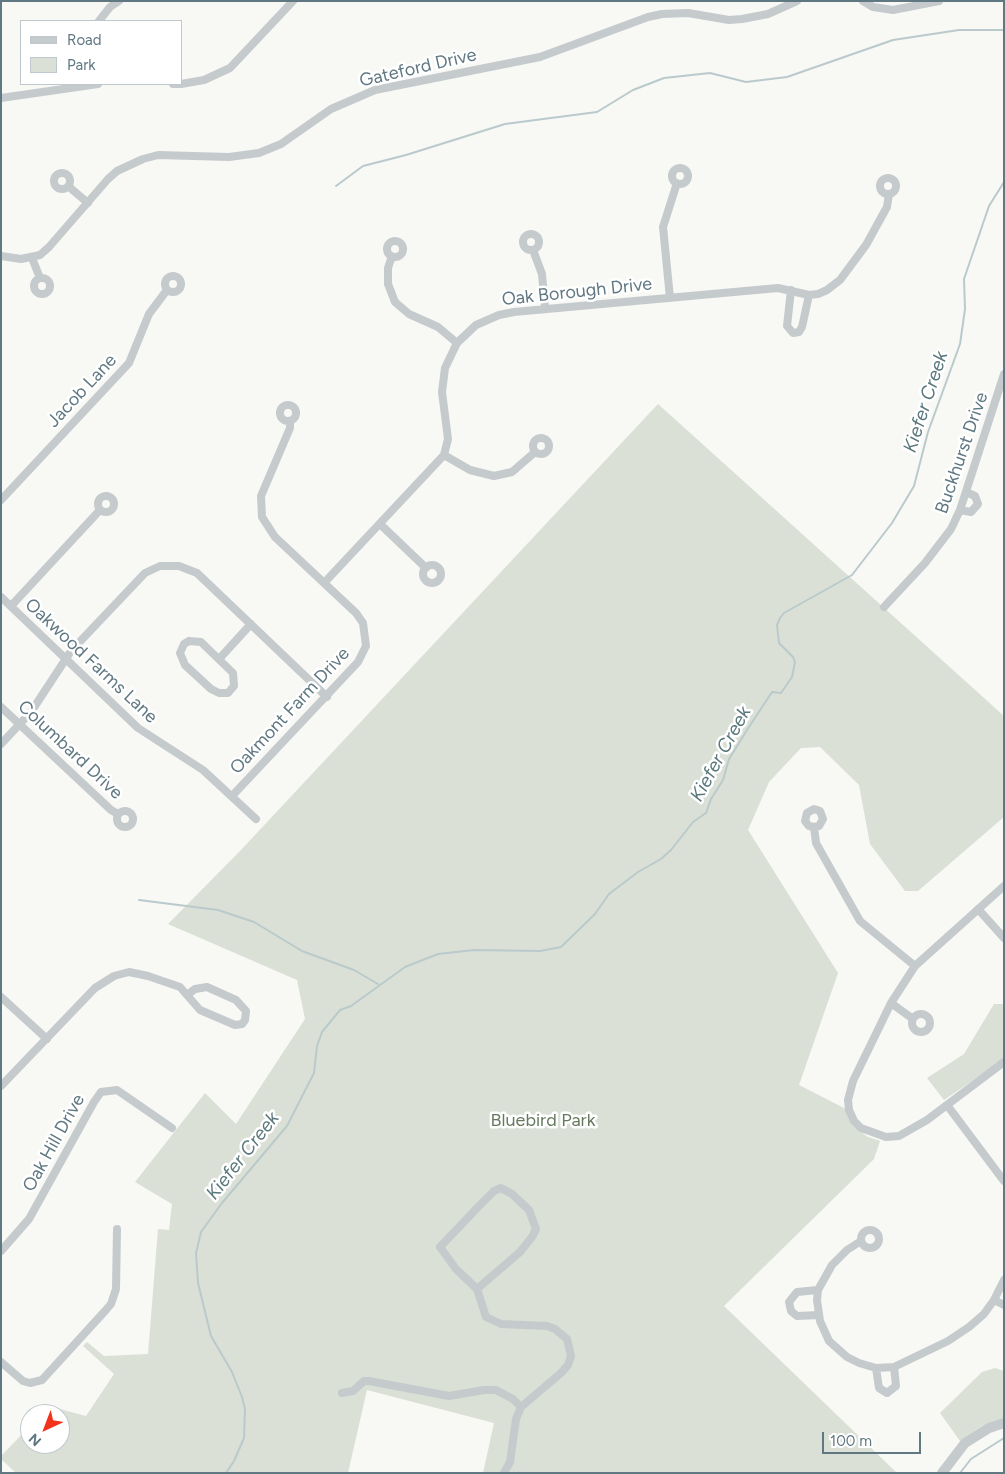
<!DOCTYPE html>
<html>
<head>
<meta charset="utf-8">
<style>
  body { margin:0 }
  #map { position:relative; width:1005px; height:1474px; overflow:hidden; background:#f8f8f5; font-family:Figtree,sans-serif }
  canvas { display:block }
  .frame { position:absolute; inset:0; border:2px solid #607882; pointer-events:none }
  .legend { position:absolute; left:20px; top:20px; width:162px; height:65px; box-sizing:border-box; background:#fff; border:1px solid #bfc9cd; margin:0; padding:6px 9px; list-style:none; font-size:15px; color:#607882 }
  .legend li { display:flex; align-items:center; gap:10px; height:25px }
  .legend b { width:25px; border:1px solid #bfc9cd }
  .north { position:absolute; left:20px; top:1404px; width:50px; height:50px; box-sizing:border-box; background:#fff; border:1px solid #bfc9cd; border-radius:50%; rotate:223deg; font-size:14px; font-weight:700; line-height:20px; text-align:center; color:#607882 }
  .north::after { content:''; display:block; margin:auto; width:18px; height:22px; background:#f2321a; clip-path:polygon(50% 0,100% 100%,50% 72%,0 100%) }
  .scale { position:absolute; left:822px; top:1432px; width:99px; height:22px; box-sizing:border-box; border:2px solid #607882; border-top:0; padding-left:6px; font-size:15px; line-height:18px; white-space:nowrap; color:#607882; -webkit-text-stroke:4px #fff; paint-order:stroke }
</style>
</head>
<body>
<div id="map">
<canvas width="1005" height="1474"></canvas>
<div class="frame"></div>
<ul class="legend">
<li><b style="height:6px;background:#c5cacd"></b>Road</li>
<li><b style="height:14px;background:#dae0d5"></b>Park</li>
</ul>
<div class="north">N</div>
<div class="scale">100 m</div>
</div>
<script>
const context = document.querySelector('canvas').getContext('2d');
context.lineJoin = 'round';
function fillPath(path, color) { context.fillStyle = color; context.fill(path, 'evenodd'); }
const shape = rows => new Path2D(rows.map(r => 'M' + r).join(''));
function stroke(path, color, width, dash) { context.strokeStyle = color; context.lineWidth = width; context.lineCap = dash ? 'butt' : 'round'; context.setLineDash(dash || []); context.stroke(path); }
function label(font, color, halo, rows, align = 'center') {
  context.font = font + ' Figtree,sans-serif'; context.lineWidth = 5; context.setLineDash([]); context.textBaseline = 'middle'; context.strokeStyle = halo; context.fillStyle = color; for (const [text, x, y, turn = 0] of rows) {
    context.save(); context.translate(x, y); context.rotate((+turn || 0) * Math.PI / 180); context.textAlign = isNaN(turn) ? turn : align; if (halo) context.strokeText(text, 0, 0); context.fillText(text, 0, 0); context.restore();
  }
}
const green = shape([
  [658,404,1004,716,1004,817,918,891,905,891,870,844,859,785,820,747,801,748,769,782,748,830,838,973,799,1085,846,1109,857,1129,868,1137,880,1141,874,1159,724,1306,897,1473,483,1473,494,1423,367,1390,348,1473,16,1473,1,1459,1,1456,30,1426,30,1444,60,1444,60,1414,41,1414,49,1406,86,1416,114,1374,83,1346,87,1342,104,1356,148,1354,158,1229,169,1230,172,1204,135,1182,205,1093,236,1124,305,1019,297,980,168,924,240,851],
  [994,1004,1004,1004,1004,1059,944,1100,927,1078,964,1054],
  [995,1368,1004,1371,1004,1418,982,1426,960,1441,940,1413,982,1372]
]);
const stream = shape([
  [336,186,363,166,406,155,505,124,597,112,633,90,664,78,710,73,746,82,787,77,893,40,959,30,1004,30],
  [139,900,218,910,254,922,302,951,354,970,378,984],
  [226,1473,234,1461,244,1438,245,1409,242,1397,232,1372,211,1336,198,1283,196,1253,201,1232,222,1203,287,1126,314,1073,317,1046,322,1032,340,1010,351,1006,405,967,438,954,474,950,540,951,561,947,595,914,609,894,638,872,661,859,671,850,693,822,706,813,711,799,723,780,729,759,747,730,772,692,781,693,792,677,795,662,793,657,779,643,777,625,780,618,784,613,852,575,892,523,914,486,928,432,960,344,965,309,964,279,989,206,1004,182],
  [960,1473,971,1459,1004,1438]
]);
const minor = shape([
  [863,1,873,7,893,10,939,1],
  [99,21,110,7,119,1],
  [173,84,179,84],
  [181,84,204,80,230,68,293,1],
  [1,98,98,84],
  '672 176a8 8 0 1 1 16 0a8 8 0 1 1-16 0Z',
  '54 181a8 8 0 1 1 16 0a8 8 0 1 1-16 0Z',
  '880 186a8 8 0 1 1 16 0a8 8 0 1 1-16 0Z',
  [68,186,88,203],
  '523 242a8 8 0 1 1 16 0a8 8 0 1 1-16 0Z',
  '387 249a8 8 0 1 1 16 0a8 8 0 1 1-16 0Z',
  [533,250,542,274,545,309],
  [1,256,21,259,40,255,49,247,108,179,117,171,143,159,158,155,229,157,259,153,281,144,331,109,375,90,540,57,648,17,662,14,688,13,729,20,742,19,768,14,797,1],
  [392,256,388,268,388,284,395,302,409,314,438,327,457,343],
  [32,258,40,278],
  '165 284a8 8 0 1 1 16 0a8 8 0 1 1-16 0Z',
  '34 286a8 8 0 1 1 16 0a8 8 0 1 1-16 0Z',
  [791,290,787,326,793,333,799,332,802,327,809,295],
  [670,298,663,227,677,183],
  '280 413a8 8 0 1 1 16 0a8 8 0 1 1-16 0Z',
  '533 446a8 8 0 1 1 16 0a8 8 0 1 1-16 0Z',
  [444,455,470,470,494,476,512,472,535,452],
  '98 504a8 8 0 1 1 16 0a8 8 0 1 1-16 0Z',
  [1,500,129,363,149,314,167,290],
  [960,510,971,512,978,504,975,496,966,492],
  [380,524,426,568],
  '423 574a9 9 0 1 1 18 0a9 9 0 1 1-18 0Z',
  [324,583,444,455,448,439,442,392,445,368,457,343,476,325,499,315,514,312,778,288,809,295,818,294,827,290,840,280,866,245,887,207,889,194],
  [1,597,138,728,203,770,256,819],
  [11,606,100,510],
  [884,607,925,563,951,529,960,510,1004,374],
  [189,641,201,642,233,673,234,686,228,693,219,693,211,689,185,665,180,653,184,644,189,641],
  [220,658,251,624],
  [1,707,111,810,118,814],
  [1,744,31,712,71,651,145,573,160,566,179,566,197,573,327,697],
  [232,796,358,662,366,646,363,623,356,613,275,537,262,517,261,496,290,428,290,421],
  '117 819a8 8 0 1 1 16 0a8 8 0 1 1-16 0Z',
  [814,827,819,826,823,819,820,811,814,809,807,813,805,821,809,826,814,827,816,843,860,921,915,966],
  [1004,886,915,966,891,1003,853,1081,848,1100,849,1110,854,1121,861,1128,886,1137,899,1136,927,1120,1004,1062],
  [978,909,1004,938],
  [1,997,47,1039],
  [891,1003,913,1019],
  '912 1023a9 9 0 1 1 18 0a9 9 0 1 1-18 0Z',
  [1,1086,95,988,114,976,129,972,148,976,180,987,200,1010,235,1025,242,1024,245,1020,246,1011,236,1000,207,987,195,989,187,995],
  [947,1105,1004,1181],
  '861 1239a9 9 0 1 1 18 0a9 9 0 1 1-18 0Z',
  [861,1241,847,1250,832,1265,818,1290,817,1300,820,1321,829,1341,847,1357,859,1363,876,1368,894,1367,948,1341,969,1327,984,1314,994,1300,1004,1280],
  [1,1251,29,1219,94,1102,101,1092,117,1090,172,1128],
  [477,1289,520,1252,532,1237,536,1229,529,1210,512,1194,501,1188,494,1191,479,1206,440,1247,456,1269,477,1289,486,1317,501,1324,547,1326,555,1329,567,1339,571,1356,568,1365,561,1373,521,1407,516,1419,510,1462,504,1473],
  [818,1290,797,1292,789,1302,791,1311,797,1316,819,1315],
  [994,1300,1004,1305],
  [1,1362,23,1381,30,1383,42,1380,105,1311,111,1304,116,1289,117,1229],
  [876,1368,879,1388,887,1393,896,1386,894,1367],
  [342,1393,353,1391,364,1381,369,1381,449,1396,484,1390,496,1390,513,1399,521,1407]
]);
const tertiary = shape([
  [942,1473,965,1443,989,1428,1004,1423]
]);
const streetNames = [
  ["Gateford Drive",418,68,-13],
  ["Oak Borough Drive",577,292,-6],
  ["Jacob Lane",82,391,-47],
  ["Buckhurst Drive",962,453,-71],
  ["Oakwood Farms Lane",91,661,43],
  ["Oakmont Farm Drive",290,711,-47],
  ["Columbard Drive",70,750,43],
  ["Oak Hill Drive",54,1143,-61]
];
const parkNames = [
  ["Bluebird Park",543,1121]
];
const waterNames = [
  ["Kiefer Creek",926,402,-72],
  ["Kiefer Creek",721,754,-61],
  ["Kiefer Creek",243,1156,-52]
];
fillPath(green, '#dae0d5');
stroke(stream, '#bacacc', 2);
stroke(minor, '#c5cacd', 8);
stroke(tertiary, '#c5cacd', 10);
label('18px', '#607882', '#fff', streetNames);
label('18px', '#677a60', '#fff', parkNames);
label('italic 19px', '#5b787d', '#fff', waterNames);
</script>
</body>
</html>
